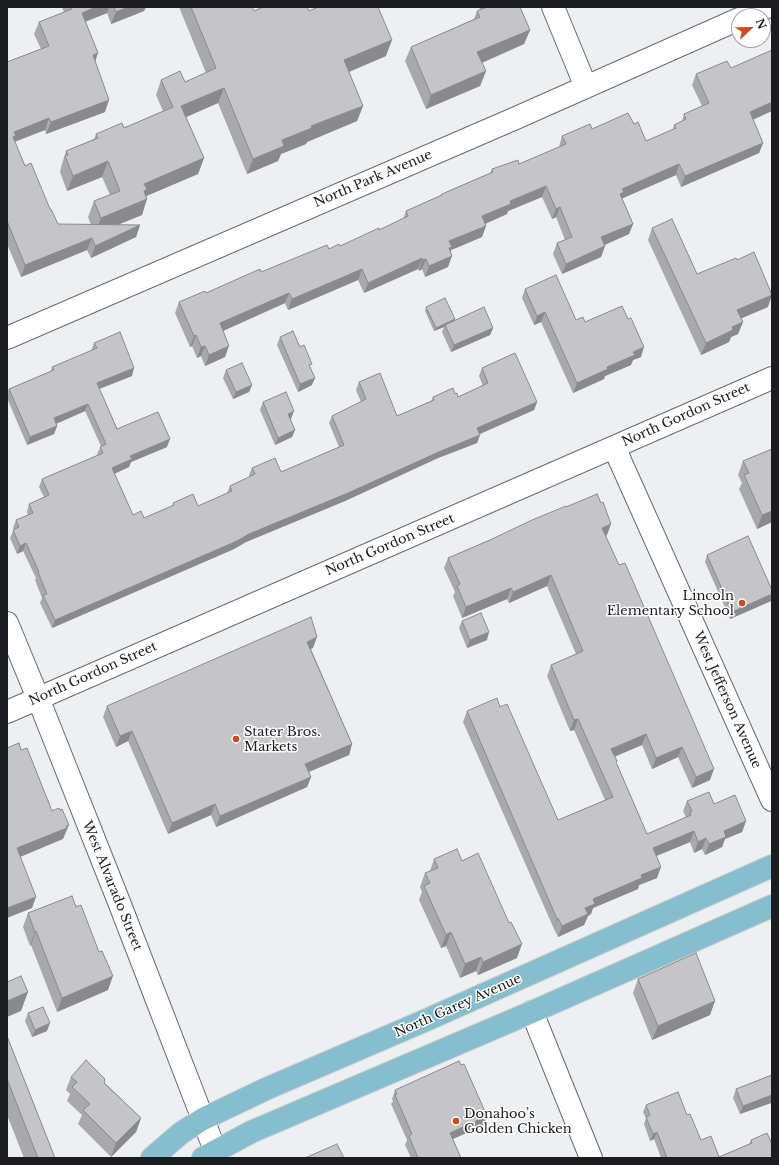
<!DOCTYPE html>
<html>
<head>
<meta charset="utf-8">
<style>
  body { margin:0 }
  #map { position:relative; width:779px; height:1165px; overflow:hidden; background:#edf0f3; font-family:"Libre Baskerville",serif }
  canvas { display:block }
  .frame { position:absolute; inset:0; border:8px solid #1b1c1d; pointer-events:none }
  .north { position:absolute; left:731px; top:8px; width:40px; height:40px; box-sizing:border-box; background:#fff; border:1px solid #a4a4a5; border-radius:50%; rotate:68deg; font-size:11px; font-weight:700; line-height:16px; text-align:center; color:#1b1c1d }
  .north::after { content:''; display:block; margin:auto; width:14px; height:18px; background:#d1491c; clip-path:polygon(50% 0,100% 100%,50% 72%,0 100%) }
</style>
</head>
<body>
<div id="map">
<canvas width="779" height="1165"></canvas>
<div class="frame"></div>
<div class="north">N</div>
</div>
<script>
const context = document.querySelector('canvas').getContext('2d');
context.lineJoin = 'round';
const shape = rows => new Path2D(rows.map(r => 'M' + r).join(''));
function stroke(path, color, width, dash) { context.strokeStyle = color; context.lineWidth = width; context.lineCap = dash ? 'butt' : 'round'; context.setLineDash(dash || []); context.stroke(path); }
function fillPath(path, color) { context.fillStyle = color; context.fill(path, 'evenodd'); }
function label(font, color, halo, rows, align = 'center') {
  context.font = font + ' "Libre Baskerville",serif'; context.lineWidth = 3; context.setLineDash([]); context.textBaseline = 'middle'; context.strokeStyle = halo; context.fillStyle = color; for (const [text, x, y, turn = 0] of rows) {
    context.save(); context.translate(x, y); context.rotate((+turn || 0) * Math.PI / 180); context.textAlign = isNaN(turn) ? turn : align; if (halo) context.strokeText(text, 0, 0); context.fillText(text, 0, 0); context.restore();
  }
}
const minor = shape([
  [553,7,586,87],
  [746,16,767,7],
  [7,338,516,118,739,19],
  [614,447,772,800],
  [7,623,38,698,119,902,218,1158],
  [7,712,772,378],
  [532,1012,591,1158]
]);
const major = shape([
  [152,1158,181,1133,203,1119,268,1088,424,1021,772,866],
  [203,1158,251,1132,532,1012,772,906]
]);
const wall = shape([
  [62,7,146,7,144,11,111,24,107,13,85,22,95,61,105,112,46,134,45,130,15,142,25,166,58,224,91,225,88,217,94,201,110,195,102,177,67,191,60,172,61,168,61,167,66,151,94,139,96,134,124,128,163,111,156,95,161,80,185,82,206,73,179,7,252,7,254,11,309,11,323,8,386,56,349,72,363,106,357,121,307,142,306,144,281,154,278,161,247,174,218,103,186,117,204,158,198,174,146,196,142,215,117,225,140,225,136,237,91,258,87,250,21,277,7,244,7,62,41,49,34,34,39,22,64,12],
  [479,7,520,7,530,30,524,44,482,63,486,71,480,86,426,109,405,61,411,47,474,19,477,11,480,10],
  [696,74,753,120,763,143,759,153,681,187,676,175,622,198,633,224,629,234,605,245,605,246,601,257,562,274,553,254,557,243,565,240,556,217,552,219,542,197,508,211,507,214,485,224,486,226,482,237,451,250,448,267,425,277,422,269,419,271,418,269,364,293,358,280,288,310,285,303,223,331,225,357,205,366,201,356,197,358,192,346,190,347,175,313,179,302,206,293,261,272,329,249,340,246,379,230,403,219,406,211,441,195,442,194,490,173,492,169,519,164,559,147,562,136,592,129,634,124,646,141,673,130,674,125,682,121,684,114,702,106,692,85],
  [652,228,697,274,737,260,768,307,741,318,743,322,738,334,731,337,729,342,701,355,648,240],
  [525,289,576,320,585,322,641,357,633,360,631,365,605,376,604,379,573,393,541,322,534,325,522,298],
  [426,307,455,319,454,321,493,328,490,335,451,352,442,332,444,327,434,331,425,311],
  [280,337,300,347,311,369,312,385,298,392,277,345],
  [94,343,132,376,99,389,117,429,167,447,131,462,129,467,114,474,133,515,144,518,172,506,173,503,198,506,227,493,230,486,250,477,249,475,252,468,281,472,339,447,329,423,332,416,361,402,356,390,359,382,397,416,431,401,433,397,455,394,458,397,483,386,479,376,482,368,537,402,534,410,480,434,477,443,438,458,345,501,246,542,234,549,52,628,40,603,42,598,35,580,36,578,23,551,17,554,10,538,14,529,13,528,16,520,28,515,27,512,29,504,44,497,39,487,42,479,98,455,97,454,101,446,85,411,56,424,57,426,54,434,27,445,7,398,7,394,9,389,51,371,52,367,91,351],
  [226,370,252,385,249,392,233,399,223,378],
  [263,402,291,419,290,419,295,430,292,437,275,445,260,410],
  [772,449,772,522,757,529,739,489,742,483,738,475,743,461],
  [566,507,607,535,606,536,710,780,692,788,678,757,652,769,642,745,615,756,616,763,647,834,686,817,683,811,687,801,714,804,746,821,742,832,725,839,722,847,705,855,702,849,694,853,690,842,656,856,657,878,639,885,638,889,593,908,591,914,588,916,584,925,558,937,554,929,463,722,467,711,500,707,558,820,605,800,574,730,570,731,547,676,551,665,576,654,547,586,509,603,507,599,462,618,453,596,455,592,444,568,448,558],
  [707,555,771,601,730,619,705,562],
  [462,621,487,640,467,648,459,628],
  [313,648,311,649,352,744,349,755,309,772,311,777,307,787,216,827,211,815,168,834,128,741,116,747,103,717,107,706],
  [434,859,462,861,517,958,478,975,476,971,460,978,446,946,441,948,419,900,422,892,420,887,425,873,430,871],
  [28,913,108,990,57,1012,31,945,30,946,23,927],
  [638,979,710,1015,652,1040,633,993],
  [28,1013,47,1031,32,1037,25,1021],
  [7,1036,55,1158,24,1158,7,1115],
  [461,1065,487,1116,484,1125,453,1139,461,1158,411,1158,405,1145,407,1140,391,1104,393,1101,392,1099,395,1090],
  [772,1073,772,1105,771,1103,740,1114,733,1098,736,1089,771,1075],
  [71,1077,105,1079,104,1081,105,1083,141,1118,136,1132,111,1157,78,1124,82,1115,67,1101,70,1094,66,1090],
  [646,1105,687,1115,701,1140,719,1157,749,1144,751,1140,772,1158,661,1158,654,1139,650,1141,644,1124,646,1118,643,1112]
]);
const shadedWall = shape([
  [96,7,109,7,107,13,77,25,82,13],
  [128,7,146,7,144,11,111,24,116,12],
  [530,30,524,44,472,67,477,52],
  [392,40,386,56,339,76,344,60],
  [98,53,94,65,93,55],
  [486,71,480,86,426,109,431,95],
  [224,88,218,103,175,122,181,106],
  [109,100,105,112,46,134,51,122],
  [772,102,772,111,746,123,750,112],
  [363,106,357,121,307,142,306,144,281,154,278,161,247,174,253,159,282,140,311,126],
  [49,118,45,130,13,142,11,148,14,132],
  [763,143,759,153,681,187,685,176],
  [204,158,198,174,144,197,147,199,142,215,95,234,101,218,144,184],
  [108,161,102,177,67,191,73,176],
  [679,164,676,175,621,199,620,194,622,189],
  [546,186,542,197,508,211,507,214,478,227,482,216,510,201],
  [560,207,556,217,552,219,556,209],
  [633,224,629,234,597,248,601,237],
  [140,225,136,237,91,258,95,246],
  [486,226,482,237,451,250,448,258,452,256,448,267,425,277,429,266,449,241],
  [92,238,87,250,21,277,25,265],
  [605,246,601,257,562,274,566,264],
  [422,258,418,269,364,293,368,283],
  [426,259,422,269,419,271,422,260],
  [362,269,358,280,288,310,292,299],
  [289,293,285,303,216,334,220,323],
  [772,295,768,307,733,322,737,310],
  [545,312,541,322,534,325,537,316],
  [455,319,454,323,445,325,444,327,434,331,436,328],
  [743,322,738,334,731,337,729,342,701,355,706,343,732,327],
  [493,328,490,335,451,352,454,345],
  [196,335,192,346,190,347,194,336],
  [205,346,201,356,197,358,201,347],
  [229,346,225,357,205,366,209,355],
  [644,347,641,357,633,360,631,365,605,376,604,379,573,393,577,383,607,367,633,352],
  [134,368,132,376,94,391,97,383],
  [315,378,312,385,298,392,300,384],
  [252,385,249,392,233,399,236,392],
  [537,402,534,410,475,436,477,428],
  [88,404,85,411,51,426,54,418],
  [294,411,291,419,286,421,288,414],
  [57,426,54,434,27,445,30,437],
  [295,430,292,437,275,445,278,438],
  [480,435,477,443,438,458,345,501,246,542,234,549,52,628,55,620,249,534,441,451],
  [170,439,167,447,131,462,129,467,109,476,112,468,130,456],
  [772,511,772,522,757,529,762,515],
  [611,524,607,535,598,539,602,528],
  [26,543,23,551,17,554,20,546],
  [551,575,547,586,509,603,513,592],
  [511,588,507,599,462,618,466,607],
  [772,594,772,597,771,601,730,619,732,612],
  [489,632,487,640,467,648,470,640],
  [317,637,313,648,303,652,307,642],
  [578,719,574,730,570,731,574,720],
  [132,731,128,741,116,747,120,736],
  [646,734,642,745,607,760,611,749],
  [352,744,349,755,301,775,305,764],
  [682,747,678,757,652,769,656,758],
  [714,769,710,780,692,788,696,777],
  [311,777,307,787,216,827,220,816],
  [215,804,211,815,168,834,172,823],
  [746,821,742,832,725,839,722,847,705,855,709,844,724,831],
  [69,825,63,839,13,860,17,848],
  [694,831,690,842,649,859,653,848],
  [706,838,702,849,694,853,698,842],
  [661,867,657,878,639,885,638,889,593,908,591,914,588,916,584,925,558,937,562,926,585,908,593,899,641,875],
  [36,897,32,908,7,918,7,908],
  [558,918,554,929,557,919],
  [36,931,31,945,30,946,35,932],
  [451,932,446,946,441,948,446,935],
  [522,944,517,958,478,975,483,962],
  [481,957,476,971,460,978,465,964],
  [113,976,108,990,57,1012,62,998],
  [28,992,21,1011,7,1017,7,1001],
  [715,1001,710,1015,652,1040,658,1026],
  [50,1023,47,1031,32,1037,35,1030],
  [772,1095,772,1099,771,1103,740,1114,743,1106],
  [487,1116,484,1125,446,1142,450,1133],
  [141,1118,136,1132,111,1157,116,1143],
  [657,1132,654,1139,650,1141,653,1134]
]);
const building = shape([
  [71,7,96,7,82,13,98,53,93,55,109,100,51,122,49,118,14,132,16,136,13,137,25,166,31,163,50,209,51,209,58,224,140,225,95,246,92,238,25,265,7,221,7,62,49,46,39,22,72,9,71,7],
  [114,7,128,7,116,12,114,7],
  [191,7,252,7,254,11,263,7,307,7,309,11,318,7,322,7,323,8,325,7,378,7,392,40,344,60,363,106,311,126,312,128,282,140,284,146,253,159,224,88,181,106,204,158,144,184,147,189,144,191,147,199,101,218,94,201,120,191,108,161,73,176,65,156,68,155,66,151,98,138,96,134,122,123,124,128,173,107,161,80,180,71,185,82,216,68,191,7],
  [487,7,520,7,530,30,477,52,486,71,431,95,411,47,480,17,477,11,487,7],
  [772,50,772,102,750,112,763,143,685,176,679,164,622,189,624,192,620,194,633,224,601,237,605,246,566,264,557,243,572,237,560,207,556,209,546,186,510,201,511,204,482,216,486,226,449,241,452,247,449,248,452,256,429,266,426,259,422,260,422,258,368,283,362,269,292,299,289,293,220,323,229,346,209,355,205,346,201,347,196,335,194,336,179,302,205,291,206,293,260,269,261,272,327,245,329,249,339,244,340,246,379,228,379,230,408,216,406,211,442,195,442,194,493,172,492,169,518,160,519,164,566,144,562,136,590,124,592,129,628,113,634,124,638,122,646,141,676,128,674,125,686,119,684,114,709,103,696,74,727,61,731,68,772,50],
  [672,219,697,274,736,258,737,260,754,252,772,295,737,310,743,322,732,327,733,330,706,343,652,228,672,219],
  [556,275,576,320,583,317,585,322,622,306,628,319,631,318,644,347,633,352,635,355,607,367,608,369,577,383,545,312,537,316,525,289,556,275],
  [445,298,455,319,436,328,426,307,445,298],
  [484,307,493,328,454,345,445,325,484,307],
  [293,331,300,347,304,345,312,364,309,365,315,378,300,384,280,337,293,331],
  [120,332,134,368,97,383,117,429,158,412,170,439,130,456,132,459,112,468,133,515,141,511,144,518,174,505,173,503,193,494,198,506,232,491,230,486,255,474,252,468,275,458,281,472,344,445,332,416,366,399,359,382,380,373,397,416,434,400,433,397,453,388,455,394,457,393,458,397,488,383,482,368,515,353,537,402,477,428,480,435,441,451,348,493,249,534,237,541,55,620,43,595,47,594,38,572,39,572,26,543,20,546,13,530,19,527,16,520,33,513,29,504,49,495,42,479,103,453,100,447,106,444,88,404,54,418,57,426,30,437,9,389,54,370,52,367,97,348,94,343,120,332],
  [242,363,252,385,236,392,226,370,242,363],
  [286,392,294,411,288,414,295,430,278,438,263,402,286,392],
  [772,449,772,511,762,515,744,475,749,473,743,461,772,449],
  [597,494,601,503,603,502,611,524,602,528,619,565,625,563,714,769,696,777,682,747,656,758,646,734,611,749,617,761,616,762,647,834,691,815,690,812,692,811,687,801,709,792,714,804,735,795,746,821,724,831,726,837,709,844,706,838,698,842,694,831,653,848,661,867,641,875,642,878,593,899,595,904,585,908,588,914,562,926,558,918,557,919,467,711,497,698,500,707,507,704,558,820,613,797,578,719,574,720,551,665,583,651,551,575,513,592,511,588,466,607,457,586,460,584,448,558,490,540,532,520,566,506,566,507,597,494],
  [748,536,772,590,772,594,732,612,707,555,748,536],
  [481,613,489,632,470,640,462,621,481,613],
  [311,617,317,637,307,642,352,744,305,764,311,777,220,816,215,804,172,823,132,731,120,736,107,706,311,617],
  [19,743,21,750,27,748,52,811,59,808,60,810,62,809,69,825,66,826,67,828,17,848,36,897,7,908,7,748,19,743],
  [457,849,462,861,478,853,509,923,511,922,522,944,483,962,481,957,465,964,451,932,446,935,424,886,430,883,425,873,438,868,434,859,457,849],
  [72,896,76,907,81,905,99,952,102,951,113,976,62,998,36,931,35,932,28,913,72,896],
  [696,953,715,1001,658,1026,638,979,696,953],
  [21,976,28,992,7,1001,7,982,21,976],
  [43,1007,50,1023,35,1030,28,1013,43,1007],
  [7,1036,55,1158,38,1158,7,1079,7,1036],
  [86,1060,105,1079,104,1080,105,1081,104,1083,141,1118,116,1143,83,1110,90,1104,72,1087,77,1082,71,1077,86,1060],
  [459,1061,461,1065,464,1064,487,1116,450,1133,461,1158,418,1158,409,1136,412,1134,395,1095,397,1094,395,1090,459,1061],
  [772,1075,772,1095,743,1106,736,1089,772,1075],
  [678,1092,687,1115,690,1114,701,1140,711,1136,719,1157,752,1143,751,1140,767,1133,772,1144,772,1158,667,1158,657,1132,653,1134,646,1117,650,1115,646,1105,678,1092],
  [337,1144,344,1158,305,1158,337,1144]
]);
const markers = [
  [742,603,4,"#d1491c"],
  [236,739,4,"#d1491c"],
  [456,1121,4,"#d1491c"]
];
const streetNames = [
  ["North Park Avenue",373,179,-23],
  ["North Gordon Street",686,415,-24],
  ["North Gordon Street",390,545,-23],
  ["North Gordon Street",93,674,-24],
  ["West Jefferson Avenue",727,700,66],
  ["West Alvarado Street",112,886,68],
  ["North Garey Avenue",458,1006,-24]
];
const poiNames = [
  ["Lincoln",734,596,"right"],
  ["Elementary School",734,611,"right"],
  ["Stater Bros.",244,732],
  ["Markets",244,747],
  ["Donahoo’s",464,1114],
  ["Golden Chicken",464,1129]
];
stroke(minor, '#676a6c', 24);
stroke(major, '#cdcdcd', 24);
stroke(minor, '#fff', 22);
stroke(major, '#87becd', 22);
fillPath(wall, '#a9a9ad');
fillPath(shadedWall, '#8a8a8d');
fillPath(building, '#c5c5c9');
stroke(building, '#8a8a8d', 1);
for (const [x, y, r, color] of markers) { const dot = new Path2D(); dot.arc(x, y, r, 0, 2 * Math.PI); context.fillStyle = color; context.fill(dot); stroke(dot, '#fff', 1.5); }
label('13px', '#1b1c1d', '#fff', streetNames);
label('13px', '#1b1c1d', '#fff', poiNames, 'left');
</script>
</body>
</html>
